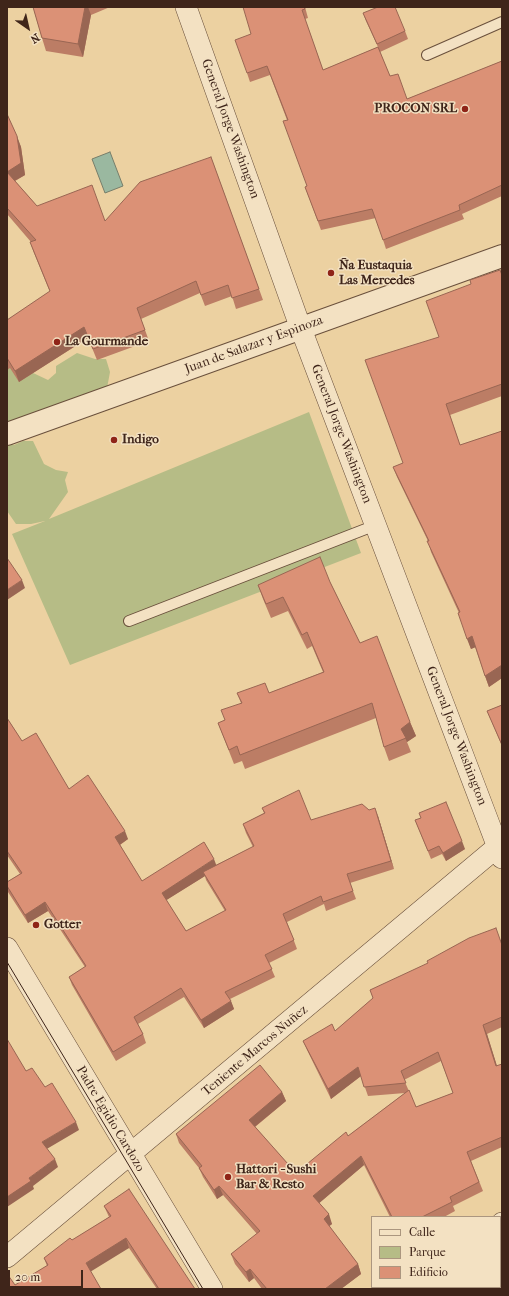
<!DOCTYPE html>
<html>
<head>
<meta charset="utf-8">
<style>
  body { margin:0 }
  #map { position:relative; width:509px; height:1296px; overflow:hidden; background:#ecd1a1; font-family:"IM FELL French Canon",serif }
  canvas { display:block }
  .frame { position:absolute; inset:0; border:8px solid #3f251a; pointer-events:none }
  .legend { position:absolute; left:371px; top:1216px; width:130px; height:72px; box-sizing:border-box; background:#f3e1c2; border:1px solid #ab967f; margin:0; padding:5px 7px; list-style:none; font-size:12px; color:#3f251a }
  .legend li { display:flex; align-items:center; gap:8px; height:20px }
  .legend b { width:20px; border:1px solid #ab967f }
  .north { position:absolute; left:8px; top:8px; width:40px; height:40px; -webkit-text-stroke:3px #f3e1c2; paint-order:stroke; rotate:146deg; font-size:11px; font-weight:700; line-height:16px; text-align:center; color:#3f251a }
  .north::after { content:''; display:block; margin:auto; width:14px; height:18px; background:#3f251a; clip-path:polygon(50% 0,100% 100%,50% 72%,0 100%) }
  .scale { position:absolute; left:8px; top:1270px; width:75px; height:18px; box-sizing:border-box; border:2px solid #3f251a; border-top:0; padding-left:5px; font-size:12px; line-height:14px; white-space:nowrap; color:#3f251a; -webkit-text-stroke:3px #f3e1c2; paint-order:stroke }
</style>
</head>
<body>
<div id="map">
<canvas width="509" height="1296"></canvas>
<div class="frame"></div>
<ul class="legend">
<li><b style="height:5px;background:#f3e1c2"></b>Calle</li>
<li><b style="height:11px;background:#b6bc86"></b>Parque</li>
<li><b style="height:11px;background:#db9176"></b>Edificio</li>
</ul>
<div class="north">N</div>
<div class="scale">20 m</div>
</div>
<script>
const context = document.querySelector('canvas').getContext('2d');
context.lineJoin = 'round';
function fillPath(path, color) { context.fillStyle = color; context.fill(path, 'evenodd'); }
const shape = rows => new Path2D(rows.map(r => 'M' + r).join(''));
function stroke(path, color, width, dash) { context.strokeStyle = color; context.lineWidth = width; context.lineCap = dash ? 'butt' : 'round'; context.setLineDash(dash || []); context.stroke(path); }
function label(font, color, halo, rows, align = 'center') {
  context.font = font + ' "IM FELL French Canon",serif'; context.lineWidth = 3; context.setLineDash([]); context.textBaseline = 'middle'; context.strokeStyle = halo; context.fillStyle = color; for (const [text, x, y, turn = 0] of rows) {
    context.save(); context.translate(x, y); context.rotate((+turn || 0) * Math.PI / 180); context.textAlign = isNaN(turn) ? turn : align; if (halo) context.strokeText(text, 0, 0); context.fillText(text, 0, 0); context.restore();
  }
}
const green = shape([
  [77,353,95,359,106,359,110,372,105,399,7,436,7,367,31,372,48,380,56,373,56,366],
  [309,412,361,553,70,665,12,534,45,521,31,524,16,524,7,511,7,440,14,445,23,441,33,441,44,464,56,470,68,472,65,480,68,492,49,519]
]);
const water = shape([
  [110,152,123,186,105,193,92,159,110,152]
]);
const service = shape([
  [427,55,502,22],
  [129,621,376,525]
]);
const minor = shape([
  [186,7,301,329,502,858],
  [7,948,212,1289],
  [500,1225,502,1223],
  [7,1257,502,843],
  [418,1289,420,1287]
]);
const tertiary = shape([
  [7,434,502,256]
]);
const tram = shape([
  [7,962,203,1289]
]);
const wall = shape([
  [33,7,110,7,91,15,83,57,46,51,42,38],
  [305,7,308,18,305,19,323,70,378,47,366,21,363,13,405,31,408,39,380,52,390,76,407,99,502,61,502,196,462,214,464,219,386,249,376,218,321,230,305,187,307,186,287,120,270,75,250,82,247,73,251,34],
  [7,114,21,147,25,175,15,181,37,206,105,221,211,157,263,300,236,309,232,296,205,306,200,293,141,319,149,341,97,360,88,338,19,382,10,368,7,370,7,320,50,292,34,253,30,242,31,242,7,214],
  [502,275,502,396,450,415,460,445,502,431,502,678,489,687,475,647,471,649,459,613,431,552,428,541,397,477,393,467,403,463,439,337],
  [330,582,360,643,410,722,416,736,407,742,411,752,389,761,384,747,376,718,245,769,242,761,234,764,218,723,225,720,241,703,237,693,269,693,323,672,312,646,307,649,288,611,271,618,263,599,258,585],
  [502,705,502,746,487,711],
  [7,718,22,741,69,789,128,839,120,845,142,881,216,865,253,847,246,833,243,824,264,813,262,808,311,820,369,810,378,816,394,869,350,883,356,899,326,911,324,904,287,922,297,949,269,963,275,977,230,999,234,1009,204,1028,184,997,138,1024,143,1034,146,1043,116,1061,72,985,69,977,85,967,48,911,28,923,8,892,7,888,7,882,20,874,7,855],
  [205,876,206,880,225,911,186,931,166,900],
  [415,820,465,849,446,861,442,854,431,859],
  [502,945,502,1027,487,1034,497,1066,502,1064,502,1147,471,1161,483,1191,453,1206,455,1211,444,1217,390,1217,364,1165,319,1203,332,1224,329,1226,358,1264,361,1274,341,1289,262,1289,254,1278,249,1282,235,1264,231,1254,257,1234,223,1195,217,1199,203,1177,199,1168,179,1143,176,1134,282,1092,286,1101,255,1127,296,1173,348,1136,405,1093,368,1096,361,1076,331,1099,307,1050,303,1041,335,1031,373,998,370,990],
  [441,1061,453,1093,416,1107,404,1080],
  [104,1206,195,1289,157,1289,129,1248,15,1285,47,1266,44,1258,109,1217]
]);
const shadedWall = shape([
  [85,7,88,7,91,15,83,57,78,44],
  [17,136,21,147,25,175,11,183,7,172],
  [84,327,88,338,19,382,15,371],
  [22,580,25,588,7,600,7,590],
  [472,636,476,647,471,649,467,639],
  [502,665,502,678,489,687,485,676],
  [410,722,416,736,407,742,401,729],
  [375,808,378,816,394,869,391,861],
  [125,831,128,839,118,846,115,837],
  [462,841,465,849,446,861,443,853],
  [214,859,217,867,203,872,205,876,165,901,162,893],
  [45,902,48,911,28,923,25,915],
  [231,1001,234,1009,204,1028,201,1020],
  [483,1025,487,1034,500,1076,496,1066],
  [358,1067,361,1076,331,1099,328,1089],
  [282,1092,286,1101,252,1129,249,1120],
  [76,1122,79,1130,45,1150,42,1142],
  [361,1156,364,1165,317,1205,313,1196],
  [55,1159,58,1167,33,1186,34,1189,7,1207,7,1197,29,1178],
  [219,1186,223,1195,217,1199,214,1190],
  [329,1214,332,1224,327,1228,324,1219],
  [126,1238,129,1248,90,1272,86,1263],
  [358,1264,361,1274,341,1289,325,1289],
  [250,1269,254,1278,249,1282,246,1272]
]);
const building = shape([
  [33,7,85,7,78,44,42,38,33,7],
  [243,7,304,7,305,9,302,10,323,70,378,47,390,76,398,74,407,99,502,61,502,185,459,205,460,210,383,240,372,209,318,221,305,187,307,186,283,121,288,120,267,66,247,73,235,40,251,34,243,7],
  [378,7,395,7,405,31,377,44,363,13,378,7],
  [7,114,17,136,21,163,7,172,7,114],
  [211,157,259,289,232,298,228,285,201,295,196,281,137,308,145,330,93,349,84,327,15,371,7,358,7,320,50,291,30,242,36,240,7,208,7,172,37,206,92,185,105,221,140,182,211,157],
  [500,270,502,275,502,384,446,404,460,445,502,431,502,665,485,676,472,636,467,639,458,613,460,612,427,541,429,541,393,467,403,463,365,360,439,337,426,301,471,284,470,280,500,270],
  [320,557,330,582,360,643,377,636,410,722,401,729,406,738,384,747,372,703,240,755,237,746,229,750,218,723,225,720,221,710,242,703,237,693,265,683,269,693,324,672,307,632,302,635,283,597,266,604,258,585,320,557],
  [7,558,22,580,7,590,7,558],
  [502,705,502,745,487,711,502,705],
  [7,718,22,741,36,733,69,789,88,775,125,831,115,837,142,881,204,842,214,859,162,893,186,931,226,910,203,872,254,846,243,824,265,813,262,808,299,790,311,820,362,804,369,810,375,808,391,861,347,874,353,891,323,902,321,896,283,914,294,940,265,955,272,969,225,992,231,1001,201,1020,181,988,134,1017,143,1034,113,1052,69,977,86,966,45,902,25,915,7,886,7,882,22,873,7,851,7,835,8,834,7,833,7,718],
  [446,802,462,841,443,853,439,846,428,851,415,820,421,818,419,813,446,802],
  [496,928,502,945,502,1017,483,1025,496,1066,502,1064,502,1137,467,1152,479,1182,450,1197,452,1202,422,1217,392,1217,361,1156,313,1196,329,1214,324,1219,358,1264,325,1289,267,1289,250,1269,246,1272,231,1254,260,1231,219,1186,214,1190,199,1168,202,1166,176,1134,260,1065,282,1092,249,1120,296,1173,346,1132,348,1136,409,1090,416,1107,453,1093,438,1052,401,1071,406,1083,364,1087,358,1067,328,1089,303,1041,332,1024,335,1031,373,998,370,990,428,963,427,961,469,938,496,928],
  [7,1039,26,1071,32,1068,45,1087,52,1083,76,1122,42,1142,55,1159,29,1178,31,1181,7,1197,7,1039],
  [129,1189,195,1289,159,1289,126,1238,86,1263,101,1289,7,1289,7,1275,8,1275,15,1285,48,1265,44,1258,70,1238,72,1240,111,1216,104,1206,129,1189],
  [500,1236,502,1238,502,1289,446,1289,448,1287,500,1287,500,1236]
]);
const markers = [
  [465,109,4,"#8f2418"],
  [331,273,4,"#8f2418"],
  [57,342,4,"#8f2418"],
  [114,440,4,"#8f2418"],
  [36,925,4,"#8f2418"],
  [228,1177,4,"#8f2418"]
];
const poiNames = [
  ["PROCON SRL",457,109,"right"],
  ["Ña Eustaquia",339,266],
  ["Las Mercedes",339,281],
  ["La Gourmande",65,342],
  ["Indigo",122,440],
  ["Gotter",44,925],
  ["Hattori - Sushi",236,1170],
  ["Bar & Resto",236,1185]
];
const streetNames = [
  ["General Jorge Washington",230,129,70],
  ["Juan de Salazar y Espinoza",254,345,-20],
  ["General Jorge Washington",341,434,69],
  ["General Jorge Washington",456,736,69],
  ["Teniente Marcos Nuñez",255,1051,-40],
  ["Padre Egidio Cardozo",110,1119,59]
];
fillPath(green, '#b6bc86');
fillPath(water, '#9ab8a0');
stroke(water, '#767d6a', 1);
stroke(service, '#6a503c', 12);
stroke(minor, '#6a503c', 22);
stroke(tertiary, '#6a503c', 24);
stroke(service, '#f3e1c2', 10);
stroke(minor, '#f3e1c2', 21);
stroke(tertiary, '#f3e1c2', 22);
stroke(tram, '#3f251a', 1);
fillPath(wall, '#bc7d65');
fillPath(shadedWall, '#996653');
fillPath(building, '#db9176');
stroke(building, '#996653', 1);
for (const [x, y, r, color] of markers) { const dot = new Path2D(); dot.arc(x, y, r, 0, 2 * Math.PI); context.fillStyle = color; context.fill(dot); stroke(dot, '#f3e1c2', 1.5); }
label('bold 13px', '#3f251a', '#f3e1c2', poiNames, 'left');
label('13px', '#3f251a', '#f3e1c2', streetNames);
</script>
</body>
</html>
